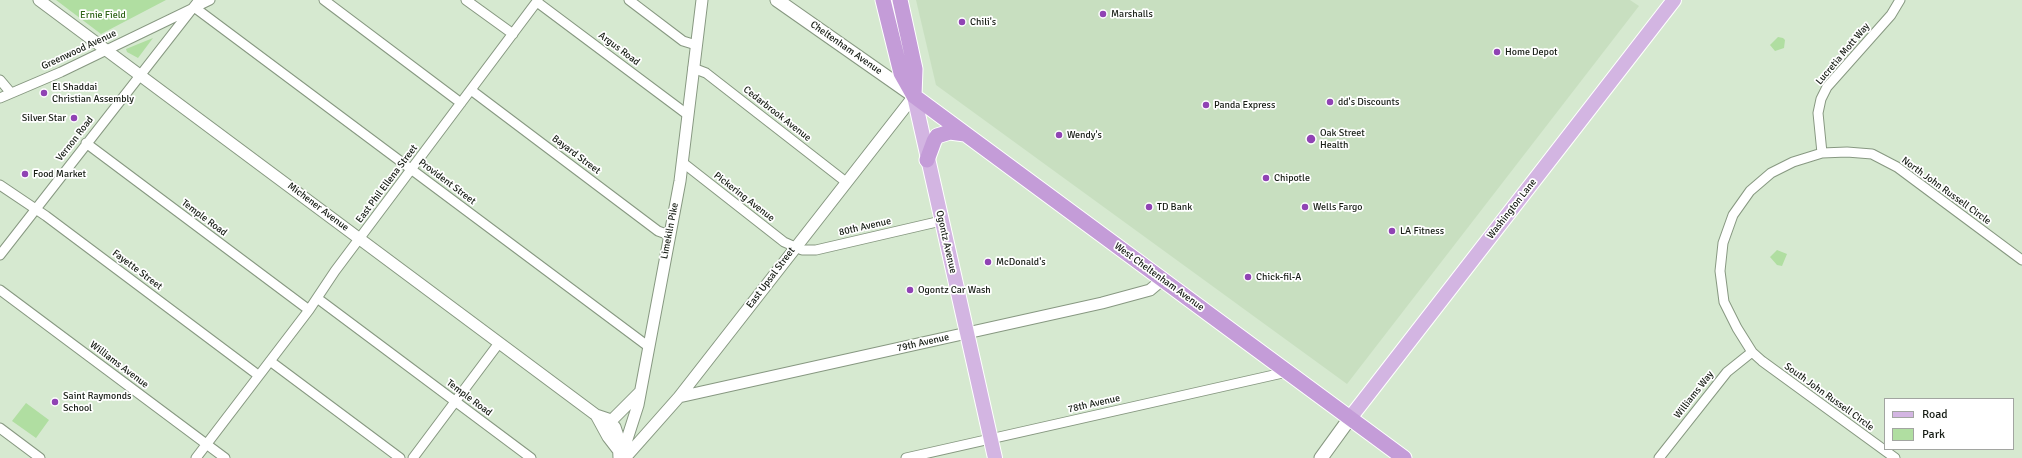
<!DOCTYPE html>
<html>
<head>
<meta charset="utf-8">
<style>
  body { margin:0 }
  #map { position:relative; width:2022px; height:458px; overflow:hidden; background:#d6e9d0; font-family:Signika,sans-serif }
  canvas { display:block }
  .legend { position:absolute; left:1884px; top:398px; width:130px; height:52px; box-sizing:border-box; background:#fff; border:1px solid #a2a5a1; margin:0; padding:5px 7px; list-style:none; font-size:12px; color:#171d15 }
  .legend li { display:flex; align-items:center; gap:8px; height:20px }
  .legend b { width:20px; border:1px solid #a2a5a1 }
</style>
</head>
<body>
<div id="map">
<canvas width="2022" height="458"></canvas>
<ul class="legend">
<li><b style="height:5px;background:#d3b5e2"></b>Road</li>
<li><b style="height:11px;background:#b0dea1"></b>Park</li>
</ul>
</div>
<script>
const context = document.querySelector('canvas').getContext('2d');
context.lineJoin = 'round';
function fillPath(path, color) { context.fillStyle = color; context.fill(path, 'evenodd'); }
const shape = rows => new Path2D(rows.map(r => 'M' + r).join(''));
function stroke(path, color, width, dash) { context.strokeStyle = color; context.lineWidth = width; context.lineCap = dash ? 'butt' : 'round'; context.setLineDash(dash || []); context.stroke(path); }
function label(font, color, halo, rows, align = 'center') {
  context.font = font + ' Signika,sans-serif'; context.lineWidth = 3.5; context.setLineDash([]); context.textBaseline = 'middle'; context.strokeStyle = halo; context.fillStyle = color; for (const [text, x, y, turn = 0] of rows) {
    context.save(); context.translate(x, y); context.rotate((+turn || 0) * Math.PI / 180); context.textAlign = isNaN(turn) ? turn : align; if (halo) context.strokeText(text, 0, 0); context.fillText(text, 0, 0); context.restore();
  }
}
const built = shape([
  [916,0,1630,0,1639,6,1347,384,936,85]
]);
const green = shape([
  [56,0,166,0,101,34],
  [1778,37,1783,38,1785,40,1784,48,1775,51,1770,45],
  [153,38,138,58,127,52,126,49],
  [1777,250,1787,254,1782,266,1777,265,1770,257],
  [26,403,49,420,36,438,12,421]
]);
const minor = shape([
  [324,0,461,103],
  [466,0,513,34],
  [629,0,683,41,696,45],
  [537,2,688,115],
  [194,7,649,347],
  [693,68,706,73,846,182],
  [0,80,11,93],
  [471,90,658,231,669,235],
  [0,98,61,72,210,0],
  [86,143,309,310],
  [1822,153,1818,113,1821,99,1827,87,1891,15,1900,0],
  [682,162,784,242,802,250,816,250,941,221],
  [0,185,46,216,258,375],
  [0,255,199,0],
  [0,290,225,458],
  [317,298,531,458],
  [270,361,400,458],
  [0,428,40,458],
  [196,458,309,310,335,271,538,0],
  [413,458,499,343],
  [906,458,1287,372],
  [1659,458,1727,372,1752,352],
  [1895,458,1762,361,1752,352,1737,328,1724,302,1720,271,1723,243,1733,215,1750,191,1771,173,1793,162,1822,153,1847,152,1872,154,1897,167,2022,260]
]);
const tertiary = shape([
  [39,0,596,415,608,419,615,427,618,436,619,458],
  [679,397,1102,303,1150,290,1163,279],
  [596,415,608,437,618,450],
  [610,422,640,392],
  [621,458,638,405,680,181,702,0],
  [625,458,679,397,914,96]
]);
const secondary = shape([
  [777,0,914,96],
  [1321,458,1350,418]
]);
const primary = shape([
  [914,96,995,458],
  [1350,418,1674,0]
]);
const trunk = shape([
  [883,0,901,73,914,96,1404,458],
  [900,0,915,69,914,96],
  [927,160,934,141,937,136,950,132,965,134]
]);
const markers = [
  [1103,14,4,"#9043b4"],
  [962,22,4,"#9043b4"],
  [1497,52,4,"#9043b4"],
  [44,93,4,"#9043b4"],
  [1330,102,4,"#9043b4"],
  [1206,105,4,"#9043b4"],
  [74,118,4,"#9043b4"],
  [1059,135,4,"#9043b4"],
  [1311,139,5,"#9043b4"],
  [25,174,4,"#9043b4"],
  [1266,178,4,"#9043b4"],
  [1149,207,4,"#9043b4"],
  [1305,207,4,"#9043b4"],
  [1392,231,4,"#9043b4"],
  [988,262,4,"#9043b4"],
  [1248,277,4,"#9043b4"],
  [910,290,4,"#9043b4"],
  [55,402,4,"#9043b4"]
];
const poiNames = [
  ["Marshalls",1111,14],
  ["Chili's",970,22],
  ["Home Depot",1505,52],
  ["El Shaddai",52,87],
  ["Christian Assembly",52,99],
  ["dd's Discounts",1338,102],
  ["Panda Express",1214,105],
  ["Silver Star",66,118,"right"],
  ["Oak Street",1320,133],
  ["Health",1320,145],
  ["Wendy's",1067,135],
  ["Food Market",33,174],
  ["Chipotle",1274,178],
  ["TD Bank",1157,207],
  ["Wells Fargo",1313,207],
  ["LA Fitness",1400,231],
  ["McDonald's",996,262],
  ["Chick-fil-A",1256,277],
  ["Ogontz Car Wash",918,290],
  ["Saint Raymonds",63,396],
  ["School",63,408]
];
const parkNames = [
  ["Ernie Field",103,15]
];
const streetNames = [
  ["Cheltenham Avenue",846,48,35],
  ["Argus Road",619,49,37],
  ["Greenwood Avenue",79,50,-25],
  ["Lucretia Mott Way",1843,54,-50],
  ["Cedarbrook Avenue",777,114,38],
  ["Vernon Road",75,139,-52],
  ["Bayard Street",576,155,37],
  ["Provident Street",447,182,37],
  ["East Phil Ellena Street",387,184,-53],
  ["North John Russell Circle",1946,191,36],
  ["Pickering Avenue",744,197,38],
  ["Michener Avenue",318,207,37],
  ["Washington Lane",1512,209,-52],
  ["Temple Road",204,218,37],
  ["80th Avenue",865,227,-13],
  ["Limekiln Pike",670,231,-79],
  ["Ogontz Avenue",946,242,77],
  ["Fayette Street",137,270,37],
  ["West Cheltenham Avenue",1159,277,36],
  ["East Upsal Street",771,278,-53],
  ["79th Avenue",923,343,-13],
  ["Williams Avenue",119,365,37],
  ["Williams Way",1694,395,-52],
  ["South John Russell Circle",1829,397,36],
  ["Temple Road",469,398,37],
  ["78th Avenue",1094,404,-13]
];
fillPath(built, '#c8dfc0');
fillPath(green, '#b0dea1');
stroke(minor, '#879881', 11);
stroke(tertiary, '#879881', 13);
stroke(secondary, '#879881', 15);
stroke(primary, '#fff', 16);
stroke(trunk, '#fff', 17);
stroke(minor, '#fff', 9);
stroke(tertiary, '#fff', 11);
stroke(secondary, '#fff', 13);
stroke(primary, '#d3b5e2', 14);
stroke(trunk, '#c49cd8', 15);
for (const [x, y, r, color] of markers) { const dot = new Path2D(); dot.arc(x, y, r, 0, 2 * Math.PI); context.fillStyle = color; context.fill(dot); stroke(dot, '#fff', 1.5); }
label('10px', '#171d15', '#fff', poiNames, 'left');
label('10px', '#306519', '#fff', parkNames);
label('10px', '#171d15', '#fff', streetNames);
</script>
</body>
</html>
